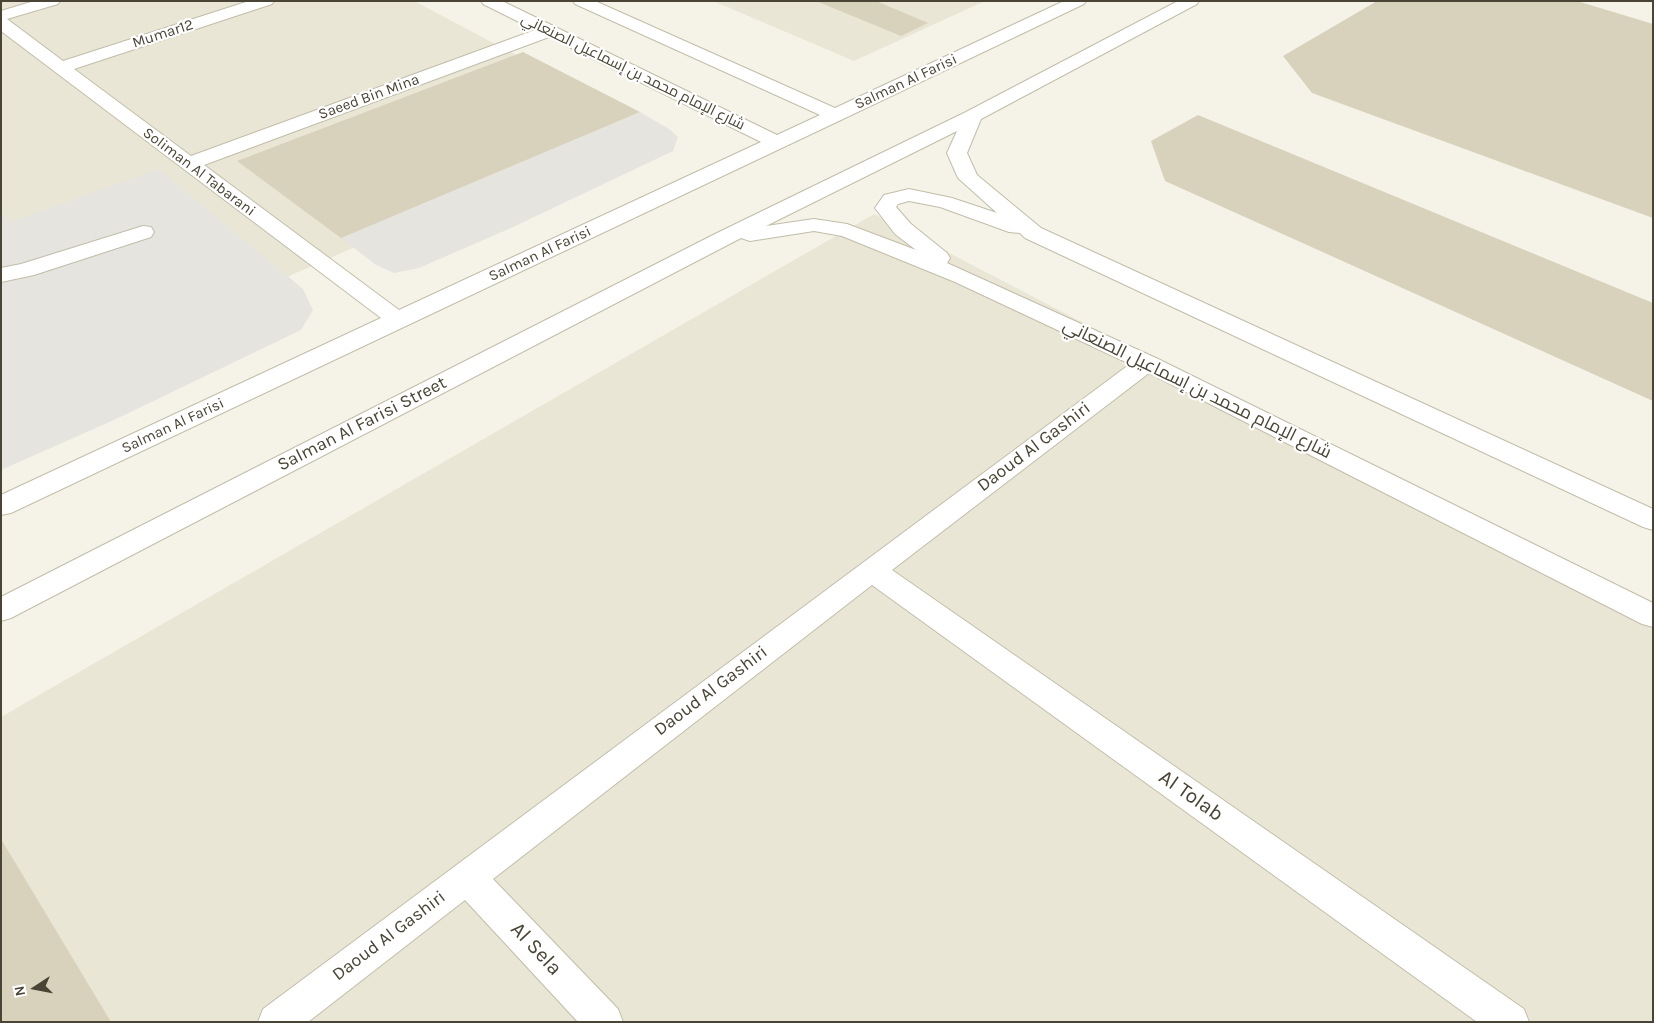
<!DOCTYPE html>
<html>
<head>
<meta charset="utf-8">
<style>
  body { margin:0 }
  #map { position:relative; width:1654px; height:1023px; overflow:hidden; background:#f5f3e7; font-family:Karla,sans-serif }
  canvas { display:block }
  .frame { position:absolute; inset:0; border:2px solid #494435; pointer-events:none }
  .north { position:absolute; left:10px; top:963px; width:50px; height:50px; -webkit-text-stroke:4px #fff; paint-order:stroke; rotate:259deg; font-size:14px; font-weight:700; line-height:20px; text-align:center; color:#494435 }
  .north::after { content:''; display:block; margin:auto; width:18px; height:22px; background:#494435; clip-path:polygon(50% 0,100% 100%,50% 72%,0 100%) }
</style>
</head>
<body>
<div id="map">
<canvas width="1654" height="1023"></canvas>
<div class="frame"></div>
<div class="north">N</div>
</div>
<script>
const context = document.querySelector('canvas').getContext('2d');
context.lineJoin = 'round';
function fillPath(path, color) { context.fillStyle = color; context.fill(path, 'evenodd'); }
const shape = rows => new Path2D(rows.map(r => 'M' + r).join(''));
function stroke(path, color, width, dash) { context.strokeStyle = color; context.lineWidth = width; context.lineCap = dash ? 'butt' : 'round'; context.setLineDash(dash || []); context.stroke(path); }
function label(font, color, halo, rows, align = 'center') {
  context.font = font + ' Karla,Cairo,sans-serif'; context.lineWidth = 4.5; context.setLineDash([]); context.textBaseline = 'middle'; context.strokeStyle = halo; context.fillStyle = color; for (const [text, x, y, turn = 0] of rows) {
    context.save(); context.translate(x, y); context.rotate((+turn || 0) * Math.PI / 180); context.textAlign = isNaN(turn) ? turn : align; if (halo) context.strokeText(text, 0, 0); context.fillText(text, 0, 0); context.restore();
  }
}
const residential = shape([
  [1,1,414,1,641,121,1,403],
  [713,1,985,1,854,61],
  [874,214,1653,619,1653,1022,1,1022,1,717]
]);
const parking = shape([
  [640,112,669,129,678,137,673,151,511,228,419,268,394,273,376,265,341,238],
  [159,169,303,289,313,310,301,330,114,420,1,470,1,215,3,214,10,222]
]);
const building = shape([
  [816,1,876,1,928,23,901,36],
  [1377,1,1577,1,1653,24,1653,218,1312,93,1283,56],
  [523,52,640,112,341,238,237,161],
  [1198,115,1653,303,1653,401,1165,181,1151,141],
  [1,839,111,1022,1,1022]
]);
const minor = shape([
  [34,1,60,1,58,4,7,19,63,61,249,1,274,1,272,4,74,69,191,156,535,30,483,4,481,1,502,1,777,135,820,115,575,4,573,1,595,1,835,108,1064,1,1086,1,1084,4,843,119,11,513,1,515,1,495,381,318,1,31,1,11,34,1],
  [549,37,761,142,399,310,204,165,549,37],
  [1178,1,1199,1,1197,4,981,119,967,153,977,175,1041,228,1653,509,1653,530,1643,527,1025,238,1020,233,1009,232,940,207,909,201,898,204,896,207,911,224,947,253,950,258,947,263,1156,358,1653,603,1653,627,1642,624,1149,373,892,570,1524,1009,1529,1022,1477,1022,872,585,493,879,618,1009,623,1022,578,1022,465,900,308,1022,258,1022,263,1009,1130,364,955,282,842,236,814,231,750,241,741,238,11,618,1,621,1,597,715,234,966,112,1178,1],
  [957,131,947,153,958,178,997,213,952,198,909,189,884,195,875,208,895,234,916,250,847,224,814,219,766,226,957,131],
  [143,226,151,227,154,232,151,237,34,275,1,282,1,268,21,264,143,226]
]);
const farStreetnames = [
  ["Mumar12",163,34,-18],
  ["شارع الإمام محمد بن إسماعيل الصنعاني",633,72,26],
  ["Salman Al Farisi",906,82,-25],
  ["Saeed Bin Mina",369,97,-20],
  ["Soliman Al Tabarani",199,172,37],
  ["Salman Al Farisi",540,254,-25],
  ["Salman Al Farisi",173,426,-25]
];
const streetNames = [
  ["شارع الإمام محمد بن إسماعيل الصنعاني",1197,389,26],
  ["Salman Al Farisi Street",362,424,-27],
  ["Daoud Al Gashiri",1034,447,-37],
  ["Daoud Al Gashiri",711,691,-37],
  ["Daoud Al Gashiri",389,936,-37]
];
const nearStreetnames = [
  ["Al Tolab",1191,796,35],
  ["Al Sela",536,949,47]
];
fillPath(residential, '#eae6d5');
fillPath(parking, '#e6e4df');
fillPath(building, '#d8d1bb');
stroke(minor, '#c2bda9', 2);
fillPath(minor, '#fff');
label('15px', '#494435', '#fff', farStreetnames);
label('18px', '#494435', '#fff', streetNames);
label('21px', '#494435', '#fff', nearStreetnames);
</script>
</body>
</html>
